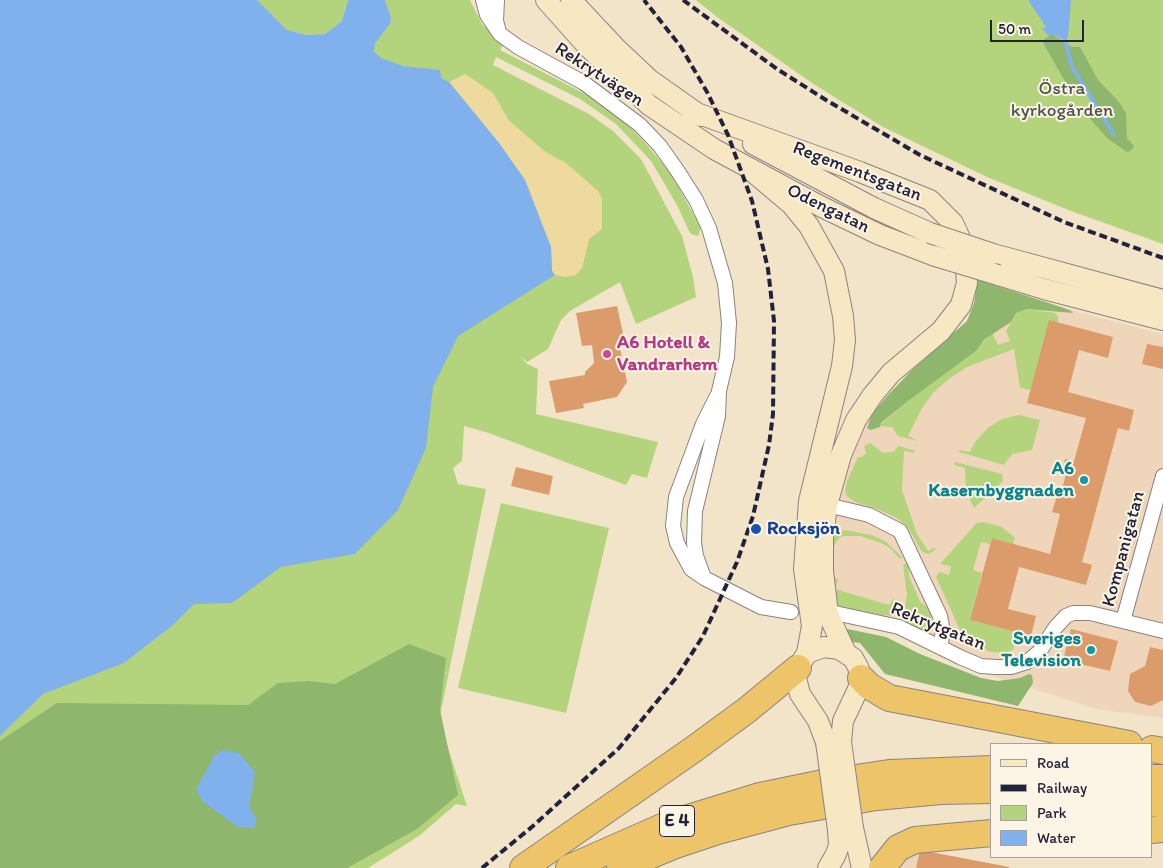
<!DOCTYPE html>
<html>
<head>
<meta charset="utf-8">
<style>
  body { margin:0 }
  #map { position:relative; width:1163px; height:868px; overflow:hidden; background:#f2e4c8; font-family:Itim,sans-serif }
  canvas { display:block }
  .legend { position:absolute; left:990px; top:743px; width:162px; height:115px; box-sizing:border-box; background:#fcf5e5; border:1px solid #a5a1a1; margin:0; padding:6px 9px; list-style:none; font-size:15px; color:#22223b }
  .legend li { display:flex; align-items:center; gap:10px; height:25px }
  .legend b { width:25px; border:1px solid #a5a1a1 }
  .scale { position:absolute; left:990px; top:20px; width:94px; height:22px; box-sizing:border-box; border:2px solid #22223b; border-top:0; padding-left:6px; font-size:15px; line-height:18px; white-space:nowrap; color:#22223b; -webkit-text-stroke:4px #fcf5e5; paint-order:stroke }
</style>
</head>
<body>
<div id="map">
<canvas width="1163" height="868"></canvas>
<ul class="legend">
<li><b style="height:6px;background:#f8e7c3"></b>Road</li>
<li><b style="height:6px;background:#22223b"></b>Railway</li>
<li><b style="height:14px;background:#b3d47c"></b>Park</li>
<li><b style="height:14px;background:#80b1ec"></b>Water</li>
</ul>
<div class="scale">50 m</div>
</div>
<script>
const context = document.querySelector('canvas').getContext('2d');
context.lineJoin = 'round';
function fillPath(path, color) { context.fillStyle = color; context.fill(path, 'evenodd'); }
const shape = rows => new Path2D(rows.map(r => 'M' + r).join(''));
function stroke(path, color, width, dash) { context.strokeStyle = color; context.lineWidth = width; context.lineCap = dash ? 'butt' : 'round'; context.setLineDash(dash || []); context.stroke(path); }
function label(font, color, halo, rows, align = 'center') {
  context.font = font + ' Itim,sans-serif'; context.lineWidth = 4; context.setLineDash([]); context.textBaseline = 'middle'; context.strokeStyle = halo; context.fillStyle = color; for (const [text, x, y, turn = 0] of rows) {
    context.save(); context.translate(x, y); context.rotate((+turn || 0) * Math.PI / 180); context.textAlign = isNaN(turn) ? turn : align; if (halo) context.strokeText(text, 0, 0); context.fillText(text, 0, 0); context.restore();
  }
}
const built = shape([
  [978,280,1070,310,1163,334,1163,718,1096,709,971,669,916,641,881,629,836,621,830,606,833,497,863,425,910,372,967,321,974,303],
  [920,850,1014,868,898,868,905,857]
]);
const green = shape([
  [0,0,348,0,342,21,325,34,307,35,287,30,272,15,284,32,305,37,326,37,388,9,385,0,470,0,482,24,503,45,500,50,587,95,624,122,640,137,670,172,701,228,698,236,691,234,689,231,677,205,651,161,616,124,580,99,496,57,493,65,589,114,613,131,641,159,682,236,693,277,696,297,636,324,620,282,570,311,561,320,548,349,527,362,519,355,527,364,538,369,536,414,658,442,647,478,632,474,626,485,489,433,464,426,462,461,453,468,458,484,486,489,439,721,467,806,456,804,419,836,368,868,0,868],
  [493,92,508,120,545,152,554,157,589,239,582,268],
  [696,0,1163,0,1163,244,1071,211,987,177,883,127,815,85,717,17],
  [1027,309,1055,313,1058,317,1058,323,1030,390,1020,388,1014,349,967,367,950,378,934,392,922,408,908,436,918,441,898,436,892,427,879,426,908,401,976,351,992,332,998,345,1010,341,1006,331,1016,313],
  [1019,415,1040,420,1032,450,1012,454,1004,465,959,452,959,450,970,452,975,442,989,427,1002,419],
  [870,443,883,453,893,452,899,446,915,451,914,453,904,451,902,490,917,534,928,551,935,547,935,550,929,554,922,552,908,528,897,518,877,509,855,502,847,496,845,490,847,481,858,457,862,457,866,453,864,446],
  [955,462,1002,474,1003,481,974,508,966,491,965,468,954,465],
  [501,503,609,528,566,713,458,688],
  [984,522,1002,527,1015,538,1013,544,992,538,990,544,981,542,973,570,982,573,970,620,1019,633,1013,650,1006,653,990,652,966,638,960,630,936,577,939,572,949,575,951,566,940,564,972,528,976,523],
  [845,530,871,535,885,541,903,558,900,559,890,548,881,543,860,536,845,536,840,537,835,544,830,566,833,576,838,580,835,589,889,605,894,597,891,616,831,608,837,598,828,588,828,542,835,534],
  [908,562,909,576,920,602,930,609,932,626,926,630,919,630,903,621,907,595,903,565]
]);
const forest = shape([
  [1052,34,1072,47,1080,47,1098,80,1119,102,1126,113,1127,138,1134,146,1131,151,1127,152,1107,138,1087,115,1086,109,1092,105,1091,98,1086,95,1076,95,1071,92,1042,41],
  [978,280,1070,310,1073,313,1027,309,1016,313,1011,322,985,339,976,351,908,401,881,423,880,427,871,430,867,428,872,414,889,394,910,372,967,321,974,303],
  [838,627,886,637,920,654,981,678,998,681,1020,678,1029,674,1032,675,1033,683,1018,706,885,674,860,643,852,642],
  [409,644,446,658,440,710,458,795,417,829,347,868,0,868,0,741,57,703,248,705,278,683,309,681,335,684],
  [214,756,255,772,249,808,206,774]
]);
const sand = shape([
  [465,74,493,93,508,120,545,152,566,163,598,191,602,199,602,229,589,239,582,268,576,275,566,277,555,275,552,271,551,247,525,180,499,143,449,82]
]);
const water = shape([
  [0,0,257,0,287,30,307,35,325,34,342,21,348,0,385,0,391,18,390,24,375,43,374,52,381,58,403,66,440,70,441,78,449,82,499,143,525,180,551,247,552,271,555,275,458,336,433,387,426,448,398,510,355,554,281,567,232,603,194,604,173,625,124,663,43,694,0,736],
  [1028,0,1071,0,1068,37,1065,40,1052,34,1049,36,1042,29,1046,27],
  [223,750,239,753,255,772,249,808,257,818,254,828,238,827,202,801,196,789,214,756]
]);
const stream = shape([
  [1065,40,1072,67,1114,135]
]);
const building = shape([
  [617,306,624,338,618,339,627,382,617,397,583,404,584,408,556,413,549,381,585,375,585,372,594,363,592,345,582,346,576,313],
  [1049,320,1113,337,1108,358,1079,350,1068,392,1134,410,1129,431,1118,428,1082,562,1092,565,1086,585,1019,567,1008,609,1036,616,1031,636,970,620,992,538,1050,554,1060,514,1052,512,1057,496,1060,497,1066,474,1062,472,1065,459,1074,461,1086,418,1027,403],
  [1147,344,1163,347,1163,369,1142,364],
  [516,467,553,476,549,495,511,486],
  [1071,629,1118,641,1110,671,1063,660],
  [1150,647,1163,650,1163,700,1151,706,1135,702,1128,691,1130,674,1145,666],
  [920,850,1009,867,1009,868,916,868]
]);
const street = shape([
  [483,0,487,15,500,34,518,47,584,83,640,125,660,146,677,170,696,200,709,228,725,283,729,323,727,357,719,391,718,416,695,511,694,543,696,556,704,578],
  [497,0,496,21,498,28],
  [717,396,703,424,676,497,673,526,677,543,691,569,704,578,761,607,791,612],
  [819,503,869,515,900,531,940,616,943,632,940,646],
  [835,613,899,627,962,658,981,666,996,667,1011,667,1027,662,1040,651,1055,628,1066,616,1073,613,1090,613,1163,631],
  [1123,621,1163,476]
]);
const secondary = shape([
  [546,0,588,47,649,105,714,149,822,207,880,235,935,256],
  [571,0,617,49,650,80,701,116],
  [691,111,860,172,930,200,953,223,964,247,967,283,961,305,941,331,891,373,872,396,856,420,841,455,827,505,823,537,823,571,828,614,846,653],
  [753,144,874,208,930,233],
  [753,172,791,204,809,226,834,271,843,316,845,340,842,366,809,501,804,569,812,626,807,653],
  [993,254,1163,300],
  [998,275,1044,289,1163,320],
  [826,742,818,721,800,694,796,678,798,668,807,653,824,647,839,649,853,658,858,667,861,678,859,687,843,721,841,742],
  [853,828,862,868],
  [828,868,835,856,839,846,838,830]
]);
const highway = shape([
  [861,678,869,686,889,698,1129,744],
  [1152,749,1163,751],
  [1152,778,1163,778],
  [1152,803,1163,804],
  [1152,830,1163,829],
  [523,868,694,749,747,710,798,668],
  [569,868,669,824,760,796,823,783,889,773,992,769],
  [620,868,673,846,718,831,789,812,876,797,941,791,992,790],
  [882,868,898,848,915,840,992,833]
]);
const rail = shape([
  [683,0,777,69,826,100,920,155,1064,222,1163,258],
  [482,868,533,826,619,748,676,678,703,636,737,562,753,516,769,445,773,414,774,321,768,269,752,201,728,135,707,92,681,47,644,0]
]);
const secondaryBridge = shape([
  [930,233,993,254],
  [935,256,998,275],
  [826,742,838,830],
  [841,742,853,828]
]);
const markers = [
  [607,354,5,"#d1479c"],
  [1084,480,5,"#0f9aa8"],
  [756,529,6,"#1a4fb4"],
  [1091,650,5,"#0f9aa8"]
];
const shields = [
  [677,821,35]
];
const shieldNames = [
  ["E 4",677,821]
];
const streetNames = [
  ["Rekrytvägen",599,75,33],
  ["Regementsgatan",857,172,21],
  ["Odengatan",828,209,26],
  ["Kompanigatan",1124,549,-75],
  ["Rekrytgatan",938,627,22]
];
const parkNames = [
  ["Östra",1062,89],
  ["kyrkogården",1062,111]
];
const hotelNames = [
  ["A6 Hotell &",617,343],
  ["Vandrarhem",617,365]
];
const cultureNames = [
  ["A6",1074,469],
  ["Kasernbyggnaden",1074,491],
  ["Sveriges",1081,639],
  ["Television",1081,661]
];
const transitNames = [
  ["Rocksjön",767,529]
];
fillPath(built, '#efd6bb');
fillPath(green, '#b3d47c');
fillPath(forest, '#8eb66c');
fillPath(sand, '#eeda9e');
fillPath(water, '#80b1ec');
stroke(stream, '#80b1ec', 4);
fillPath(building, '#dc9b6a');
stroke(street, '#8a8382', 16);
stroke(secondary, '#8a8382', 22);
stroke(highway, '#8a8382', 28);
stroke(street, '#fff', 14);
stroke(secondary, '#f8e7c3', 20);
stroke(highway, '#eec469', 26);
stroke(rail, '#22223b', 4, [8, 4]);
stroke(secondaryBridge, '#8a8382', 22, []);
stroke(secondaryBridge, '#f8e7c3', 20);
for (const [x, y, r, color] of markers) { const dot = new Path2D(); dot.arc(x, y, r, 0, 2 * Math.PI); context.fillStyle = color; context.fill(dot); stroke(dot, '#fcf5e5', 2); }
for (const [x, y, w] of shields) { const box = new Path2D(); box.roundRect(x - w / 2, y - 15.5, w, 31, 4); context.fillStyle = '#fcf5e5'; context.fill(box); stroke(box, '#22223b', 1); }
label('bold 18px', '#22223b', null, shieldNames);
label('19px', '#22223b', '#fcf5e5', streetNames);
label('19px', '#4e574e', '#fcf5e5', parkNames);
label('bold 19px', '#b23c85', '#fcf5e5', hotelNames, 'left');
label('bold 19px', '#0d838f', '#fcf5e5', cultureNames, 'right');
label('bold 19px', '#164399', '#fcf5e5', transitNames, 'left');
</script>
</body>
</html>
